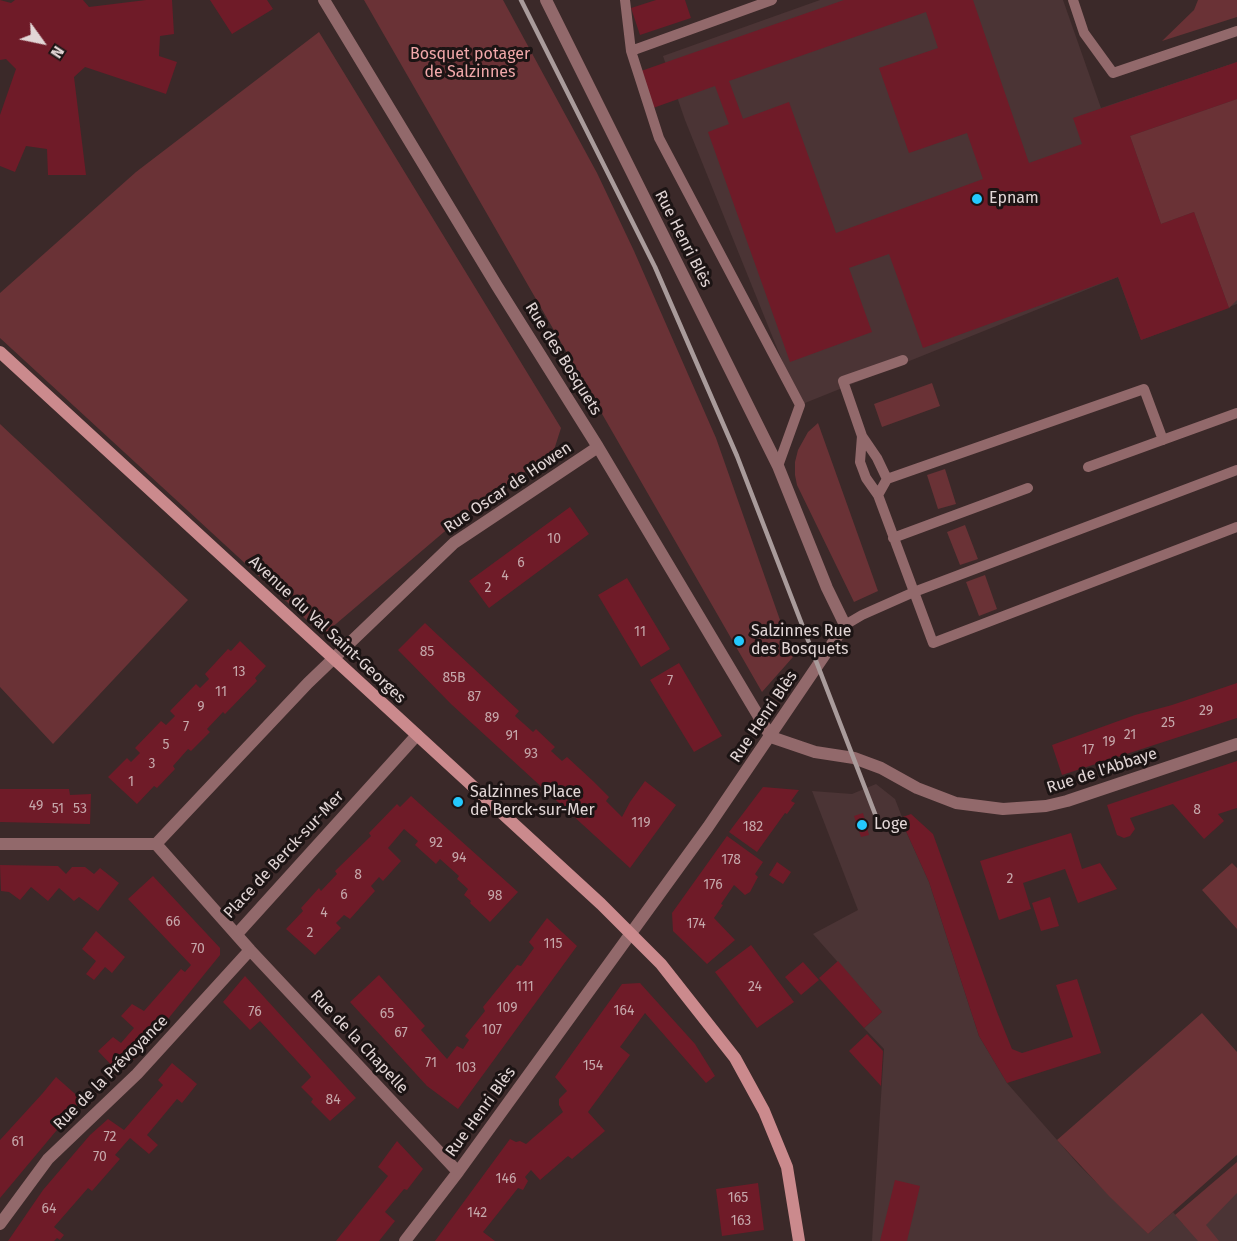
<!DOCTYPE html>
<html>
<head>
<meta charset="utf-8">
<style>
  body { margin:0 }
  #map { position:relative; width:1237px; height:1241px; overflow:hidden; background:#3b2929; font-family:"Fira Sans",sans-serif }
  canvas { display:block }
  .north { position:absolute; left:12px; top:12px; width:60px; height:60px; -webkit-text-stroke:4px #1c1414; paint-order:stroke; rotate:123deg; font-size:16px; font-weight:700; line-height:24px; text-align:center; color:#e2d6d6 }
  .north::after { content:''; display:block; margin:auto; width:21px; height:27px; background:#e2d6d6; clip-path:polygon(50% 0,100% 100%,50% 72%,0 100%) }
</style>
</head>
<body>
<div id="map">
<canvas width="1237" height="1241"></canvas>
<div class="north">N</div>
</div>
<script>
const context = document.querySelector('canvas').getContext('2d');
context.lineJoin = 'round';
function fillPath(path, color) { context.fillStyle = color; context.fill(path, 'evenodd'); }
const shape = rows => new Path2D(rows.map(r => 'M' + r).join(''));
function stroke(path, color, width, dash) { context.strokeStyle = color; context.lineWidth = width; context.lineCap = dash ? 'butt' : 'round'; context.setLineDash(dash || []); context.stroke(path); }
function label(font, color, halo, rows, align = 'center') {
  context.font = font + ' "Fira Sans",sans-serif'; context.lineWidth = 6; context.setLineDash([]); context.textBaseline = 'middle'; context.strokeStyle = halo; context.fillStyle = color; for (const [text, x, y, turn = 0] of rows) {
    context.save(); context.translate(x, y); context.rotate((+turn || 0) * Math.PI / 180); context.textAlign = isNaN(turn) ? turn : align; if (halo) context.strokeText(text, 0, 0); context.fillText(text, 0, 0); context.restore();
  }
}
const built = shape([
  [820,0,1063,0,1101,108,1237,62,1237,304,1141,340,1118,277,800,405,685,120,663,56],
  [876,784,895,799,902,817,900,818,929,882,979,1036,1007,1083,1079,1165,1148,1234,1173,1212,1183,1224,1237,1178,1237,1241,872,1241,884,1049,864,1028,882,1012,813,934,858,910,812,791,852,794]
]);
const green = shape([
  [364,0,503,0,597,173,634,251,716,438,793,657,762,692],
  [1198,0,1237,0,1237,17,1162,41,1194,10],
  [319,32,561,428,554,450,444,532,323,635,0,338,0,293,136,172],
  [1237,99,1237,300,1229,308,1194,212,1161,224,1130,136],
  [932,383,940,406,882,427,874,404],
  [818,423,878,591,854,602,797,485,795,475,795,462,798,450,808,432],
  [0,424,188,600,53,744,0,687],
  [945,469,956,504,938,509,927,475],
  [965,525,978,559,960,565,947,532],
  [985,575,997,609,979,616,966,582],
  [1232,863,1237,868,1237,929,1202,890],
  [1202,1013,1237,1052,1237,1155,1148,1234,1109,1196,1057,1140],
  [1237,1162,1237,1193,1206,1225,1219,1241,1198,1241,1175,1215]
]);
const building = shape([
  [0,0,11,3,15,0,83,0,89,7,146,0,172,0,174,34,160,36,159,56,177,62,166,94,85,67,74,77,86,175,48,175,47,149,26,146,15,172,0,166,0,115,16,69,6,59,0,60],
  [210,0,267,0,273,9,232,34],
  [656,0,685,0,691,18,640,35,631,8],
  [844,0,973,0,1029,163,1082,144,1073,118,1237,62,1237,99,1130,136,1161,224,1194,212,1229,308,1141,340,1118,277,923,348,889,254,849,268,872,332,790,362,708,132,729,124,715,86,653,108,641,71],
  [926,12,938,48,879,68,909,153,967,133,983,179,836,233,789,102,743,119,729,81],
  [570,507,589,534,489,608,469,581],
  [627,578,670,649,641,667,598,595],
  [425,623,519,711,515,716,533,732,536,729,555,747,551,751,562,761,567,757,593,781,609,797,606,801,622,817,630,802,645,781,676,805,630,868,451,704,398,650],
  [240,641,266,666,255,678,257,681,225,714,223,712,207,729,210,732,191,751,188,749,173,766,175,769,157,788,154,786,137,804,108,777,127,758,131,762,140,753,135,748,161,721,166,725,175,716,170,711,196,684,200,688,209,679,205,674,228,649,231,651],
  [679,663,722,736,694,752,650,680],
  [1237,683,1237,718,1062,775,1052,745,1135,715,1172,705],
  [1237,761,1237,808,1218,814,1224,821,1204,839,1173,804,1130,818,1135,829,1130,836,1124,838,1117,835,1107,805],
  [763,787,799,790,791,801,795,803,787,814,785,813,757,852,729,832],
  [0,789,69,789,70,795,91,794,90,824,0,822],
  [411,796,518,892,490,922,470,903,471,901,464,895,468,889,457,879,459,876,440,859,436,864,415,845,418,841,404,829,388,848,401,861,383,881,379,877,371,886,375,891,350,919,344,915,336,923,341,928,315,955,286,929,303,911,301,908,319,888,321,891,337,874,335,871,371,836,369,833,397,804,400,807],
  [863,813,869,835,861,837,854,816],
  [911,814,933,834,997,1012,1012,1049,1022,1053,1073,1037,1056,985,1077,979,1101,1053,1007,1083,979,1036,929,882,900,818],
  [1071,833,1082,869,1100,863,1117,889,1078,903,1065,869,1023,883,1031,909,999,920,980,861],
  [727,836,763,862,755,874,758,877,750,892,745,895,734,885,721,904,723,905,714,918,735,940,707,964,673,931,672,913],
  [777,862,791,872,783,884,769,875],
  [0,865,58,866,66,874,72,867,85,867,94,874,100,868,119,883,98,911,79,897,74,901,59,888,48,901,31,887,20,900,9,892,1,891],
  [153,876,220,948,220,955,137,1057,118,1072,98,1051,113,1037,121,1043,134,1028,121,1016,132,1004,144,1011,181,969,185,972,191,965,128,899],
  [1050,897,1059,926,1041,931,1032,903],
  [547,918,577,946,458,1109,427,1086,350,1002,379,975,425,1026,421,1030,447,1059,457,1046,463,1049,469,1040,465,1036,485,1011,483,1007,517,965,521,966,534,948,529,942],
  [96,931,125,957,112,973,105,967,94,980,86,974,96,961,82,949],
  [751,945,794,1002,757,1028,715,972],
  [838,961,882,1012,864,1028,819,978],
  [803,962,819,980,801,995,785,977],
  [245,976,356,1098,330,1121,311,1102,313,1099,301,1087,311,1077,309,1074,260,1021,250,1030,223,1002],
  [640,983,695,1044,715,1076,706,1083,645,1013,620,1047,630,1055,588,1112,605,1131,572,1159,568,1156,540,1180,531,1170,525,1177,528,1181,523,1190,518,1188,483,1232,495,1241,435,1241,510,1139,516,1142,520,1141,526,1144,563,1112,559,1105,559,1099,567,1091,555,1077,622,984],
  [867,1034,883,1051,881,1086,849,1051],
  [172,1063,197,1084,182,1103,177,1099,147,1135,158,1145,149,1154,130,1138,115,1155,120,1159,92,1191,88,1188,54,1227,64,1235,60,1240,57,1238,54,1241,8,1241,43,1190,90,1135,108,1119,124,1130,163,1085,158,1080],
  [56,1077,82,1100,0,1198,0,1140,42,1094],
  [397,1141,423,1169,407,1190,404,1189,385,1212,395,1221,379,1241,336,1241,388,1176,378,1167],
  [895,1180,920,1186,907,1241,880,1241],
  [758,1183,764,1230,722,1236,716,1189]
]);
const lane = shape([
  [625,0,631,51],
  [772,0,631,51,659,138,800,405,778,466],
  [1073,0,1084,33,1113,73,1237,31],
  [862,436,860,462,866,478,878,495,933,643,1237,527],
  [1088,467,1237,413],
  [887,479,1144,389,1163,440],
  [878,495,887,479,877,458,862,436,843,381,903,360],
  [893,538,1028,488],
  [845,625,862,615,914,592,1237,470]
]);
const street = shape([
  [324,0,497,286,598,447,771,737],
  [771,737,815,752,854,758,881,768,917,788,956,803,1003,809,1046,806,1067,801,1237,744],
  [0,844,156,844],
  [156,844,308,683,454,543,598,447],
  [156,844,250,950,458,1172],
  [237,934,417,735],
  [0,1224,48,1159,137,1074,250,950],
  [405,1241,458,1172,708,827,845,625,827,588,778,466,546,0]
]);
const secondary = shape([
  [0,352,601,904,661,964,735,1058,764,1111,787,1167,799,1241]
]);
const rail = shape([
  [521,0,655,267,737,456,877,819]
]);
const markers = [
  [977,199,6,"#24c9fe"],
  [739,641,6,"#24c9fe"],
  [458,802,6,"#24c9fe"],
  [862,825,6,"#24c9fe"]
];
const numberNames = [
  ["10",554,539],
  ["6",521,563],
  ["4",505,576],
  ["2",488,588],
  ["11",640,632],
  ["85",427,652],
  ["13",239,672],
  ["85B",454,678],
  ["7",670,681],
  ["11",221,692],
  ["87",474,697],
  ["9",201,707],
  ["29",1206,711],
  ["89",492,718],
  ["25",1168,723],
  ["7",186,727],
  ["21",1130,735],
  ["91",512,736],
  ["19",1109,742],
  ["5",166,745],
  ["17",1088,750],
  ["93",531,754],
  ["3",152,764],
  ["1",131,782],
  ["49",36,806],
  ["51",58,809],
  ["53",80,809],
  ["8",1197,810],
  ["119",641,823],
  ["182",753,827],
  ["92",436,843],
  ["94",459,858],
  ["178",731,860],
  ["8",358,875],
  ["2",1010,879],
  ["176",713,885],
  ["6",344,895],
  ["98",495,896],
  ["4",324,913],
  ["66",173,922],
  ["174",696,924],
  ["2",310,933],
  ["115",553,944],
  ["70",198,949],
  ["111",525,987],
  ["24",755,987],
  ["109",507,1008],
  ["164",624,1011],
  ["76",255,1012],
  ["65",387,1014],
  ["107",492,1030],
  ["67",401,1033],
  ["71",431,1063],
  ["154",593,1066],
  ["103",466,1068],
  ["84",333,1100],
  ["72",110,1137],
  ["61",18,1142],
  ["70",100,1157],
  ["146",506,1179],
  ["165",738,1198],
  ["64",49,1209],
  ["142",477,1213],
  ["163",741,1221]
];
const parkNames = [
  ["Bosquet potager",470,55],
  ["de Salzinnes",470,73]
];
const poiNames = [
  ["Epnam",989,199],
  ["Salzinnes Rue",751,632],
  ["des Bosquets",751,650],
  ["Salzinnes Place",470,793],
  ["de Berck-sur-Mer",470,811],
  ["Loge",874,825]
];
const streetNames = [
  ["Rue Henri Blès",683,239,63],
  ["Rue des Bosquets",563,359,58],
  ["Rue Oscar de Howen",508,488,-34],
  ["Avenue du Val Saint-Georges",327,630,43],
  ["Rue Henri Blès",764,717,-56],
  ["Rue de l'Abbaye",1102,771,-18],
  ["Place de Berck-sur-Mer",284,855,-47],
  ["Rue de la Chapelle",359,1042,47],
  ["Rue de la Prévoyance",111,1073,-45],
  ["Rue Henri Blès",481,1112,-54]
];
fillPath(built, '#4b3435');
fillPath(green, '#6a3236');
fillPath(building, '#6f1b28');
stroke(lane, '#92696b', 10);
stroke(street, '#92696b', 12);
stroke(secondary, '#cb8a8d', 12);
stroke(rail, '#a99b9b', 4.5);
for (const [x, y, r, color] of markers) { const dot = new Path2D(); dot.arc(x, y, r, 0, 2 * Math.PI); context.fillStyle = color; context.fill(dot); stroke(dot, '#1c1414', 2); }
label('14px', '#c5a7aa', null, numberNames);
label('16px', '#f2a8aa', '#1c1414', parkNames);
label('16px', '#e2d6d6', '#1c1414', poiNames, 'left');
label('16px', '#e2d6d6', '#1c1414', streetNames);
</script>
</body>
</html>
